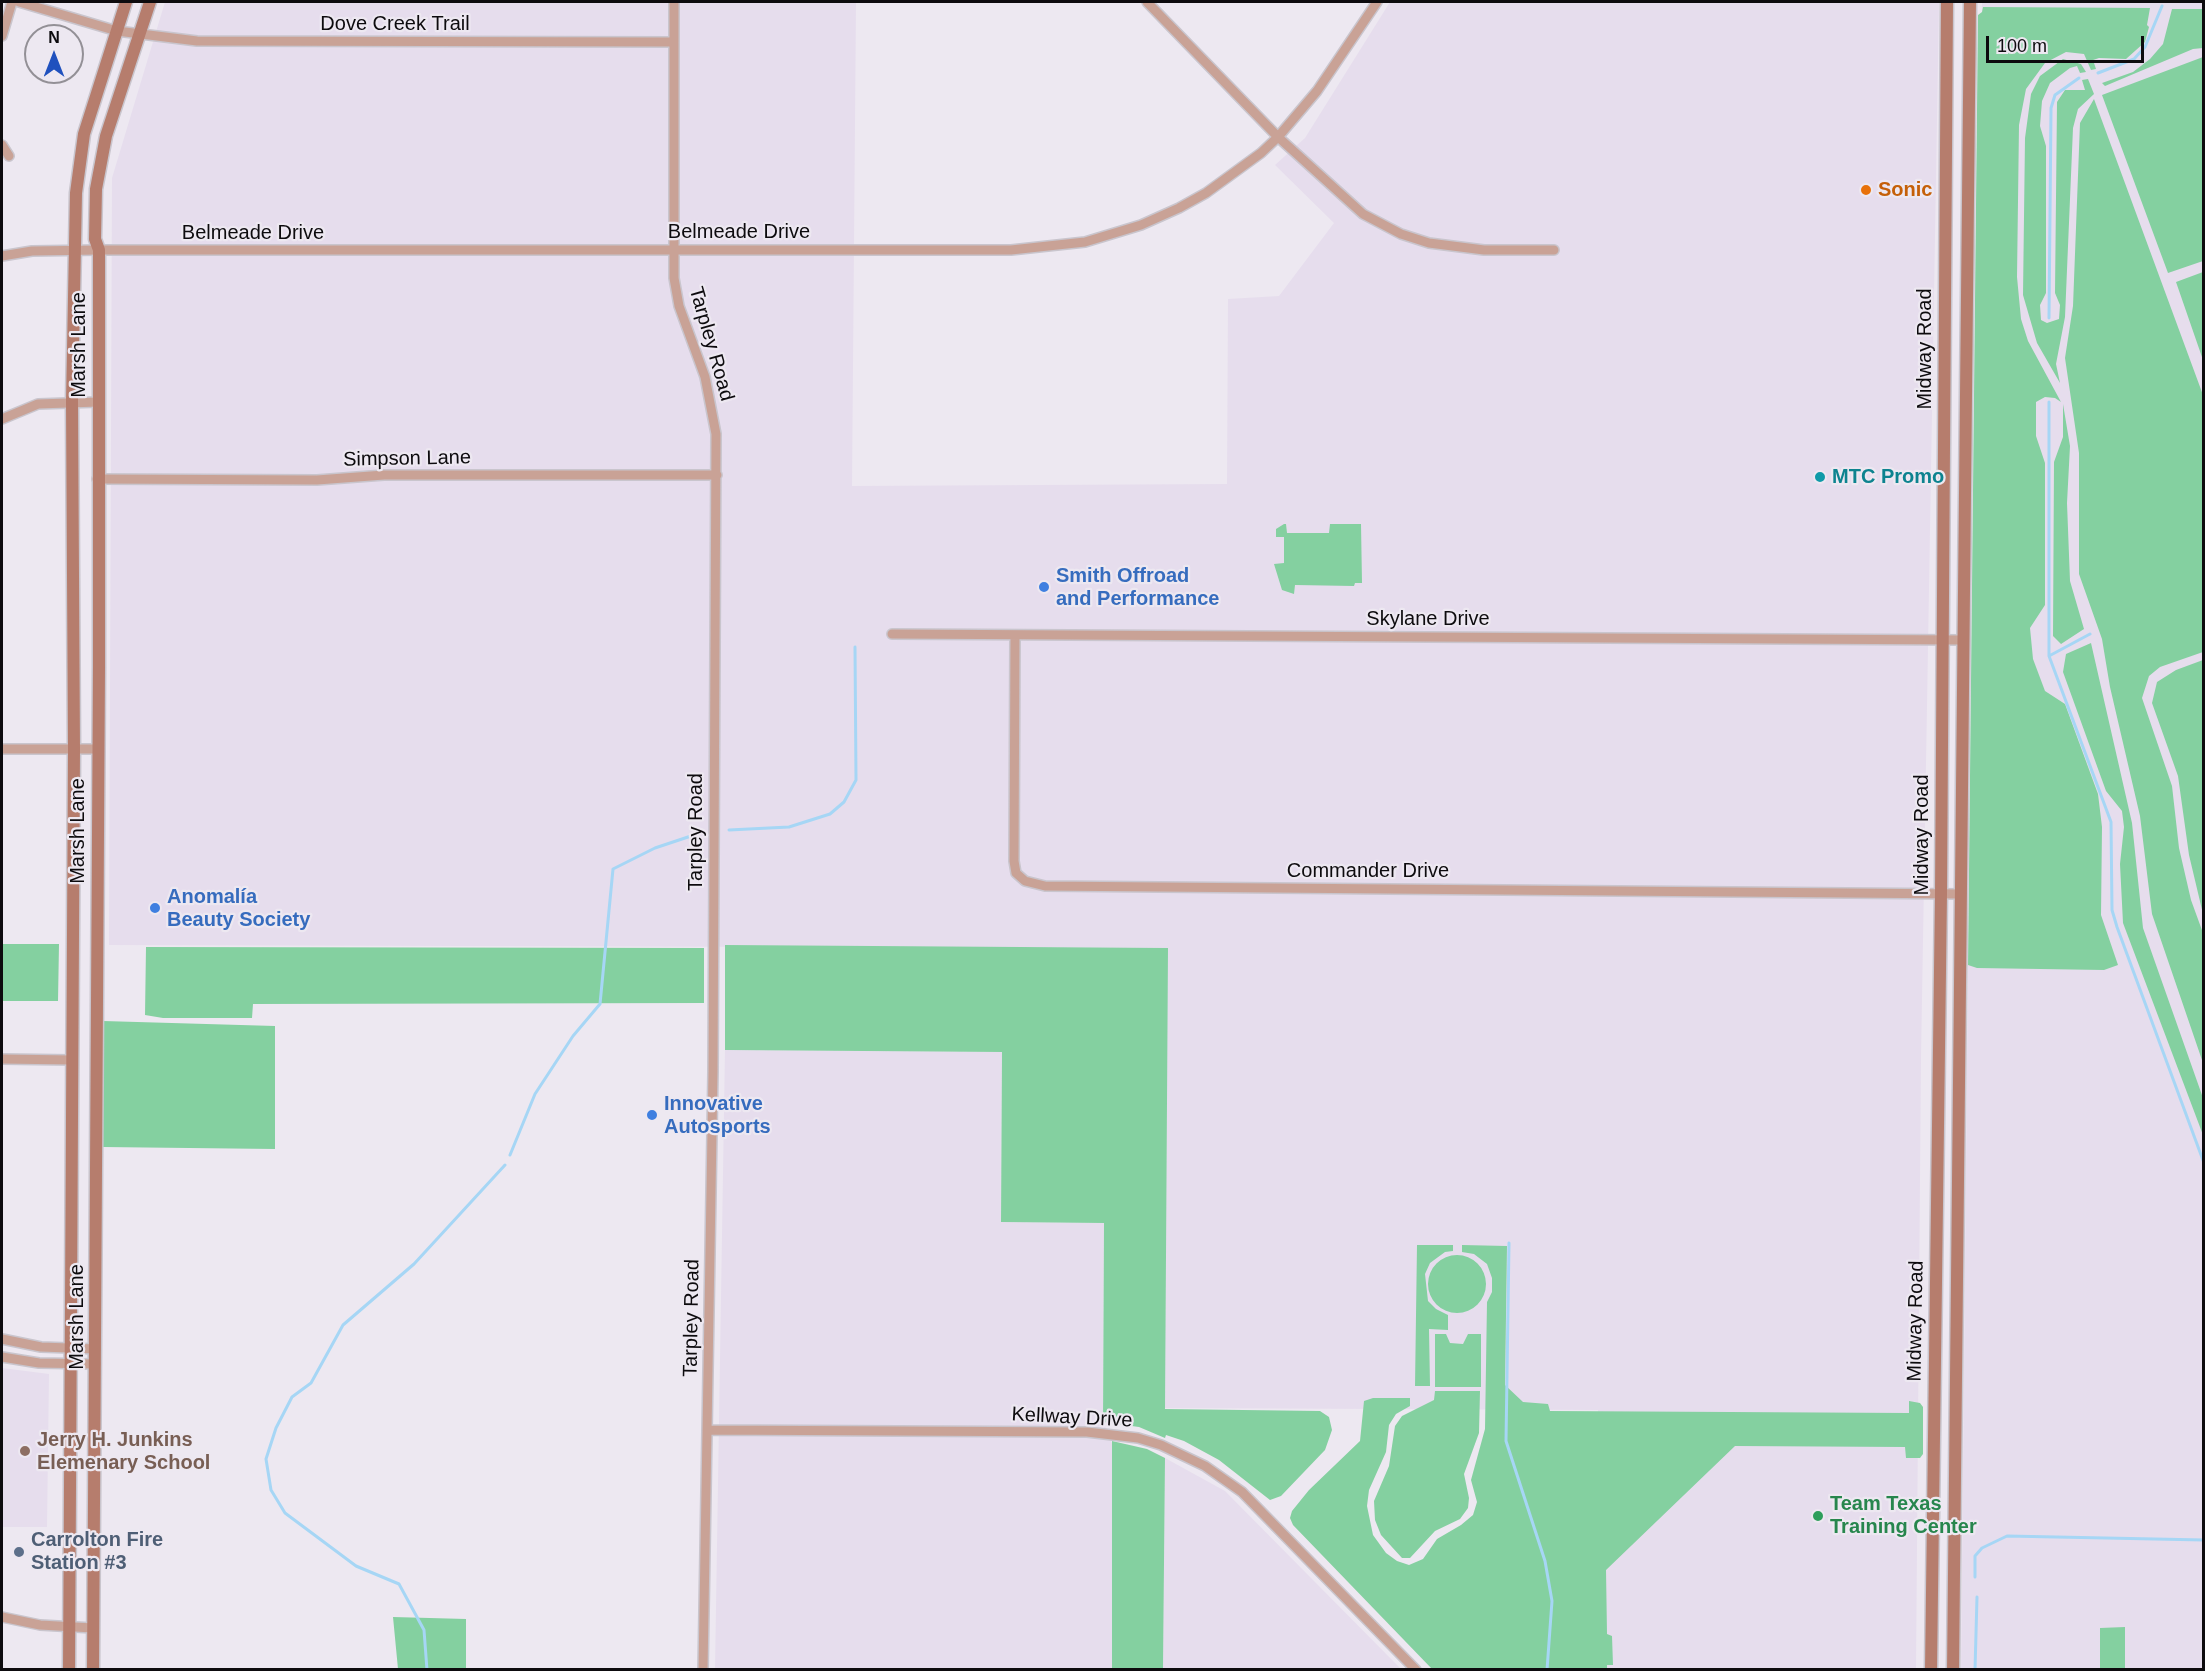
<!DOCTYPE html>
<html>
<head>
<meta charset="utf-8">
<style>
  body { margin:0 }
  #map { position:relative; width:2205px; height:1671px; overflow:hidden; background:#ede8f1; font-family:Arial,sans-serif }
  canvas { display:block }
  .frame { position:absolute; inset:0; border:3px solid #0d0b0e; pointer-events:none }
  .north { position:absolute; left:24px; top:24px; width:60px; height:60px; box-sizing:border-box; background:#ede8f1; border:2px solid #939096; border-radius:50%; rotate:0deg; font-size:16px; font-weight:700; line-height:24px; text-align:center; color:#0d0b0e }
  .north::after { content:''; display:block; margin:auto; width:21px; height:27px; background:#2051be; clip-path:polygon(50% 0,100% 100%,50% 72%,0 100%) }
  .scale { position:absolute; left:1986px; top:36px; width:158px; height:27px; box-sizing:border-box; border:3px solid #0d0b0e; border-top:0; padding-left:8px; font-size:18px; line-height:21px; white-space:nowrap; color:#0d0b0e; -webkit-text-stroke:4px #ede8f1; paint-order:stroke }
</style>
</head>
<body>
<div id="map">
<canvas width="2205" height="1671"></canvas>
<div class="frame"></div>
<div class="north">N</div>
<div class="scale">100 m</div>
</div>
<script>
const context = document.querySelector('canvas').getContext('2d');
context.lineJoin = 'round';
function fillPath(path, color) { context.fillStyle = color; context.fill(path, 'evenodd'); }
const shape = rows => new Path2D(rows.map(r => 'M' + r).join(''));
function stroke(path, color, width, dash) { context.strokeStyle = color; context.lineWidth = width; context.lineCap = dash ? 'butt' : 'round'; context.setLineDash(dash || []); context.stroke(path); }
function label(font, color, halo, rows, align = 'center') {
  context.font = font + ' Arial,sans-serif'; context.lineWidth = 4.5; context.setLineDash([]); context.textBaseline = 'middle'; context.strokeStyle = halo; context.fillStyle = color; for (const [text, x, y, turn = 0] of rows) {
    context.save(); context.translate(x, y); context.rotate((+turn || 0) * Math.PI / 180); context.textAlign = isNaN(turn) ? turn : align; if (halo) context.strokeText(text, 0, 0); context.fillText(text, 0, 0); context.restore();
  }
}
const built = shape([
  [165,2,856,2,852,486,1227,484,1228,299,1279,296,1334,223,1275,165,1305,138,1390,2,1939,2,1921,1057,1916,1669,1596,1669,1598,1410,1165,1408,1167,948,109,945,112,178],
  [1982,2,2203,2,2203,1669,1961,1670,1968,965,2117,965,1974,849],
  [725,1050,1002,1052,1001,1222,1104,1223,1103,1421,1113,1446,1112,1669,715,1670],
  [2,1368,49,1374,47,1527,2,1527],
  [1165,1458,1225,1491,1401,1669,1163,1670]
]);
const green = shape([
  [1983,7,2150,8,2147,25,2149,27,2145,42,2126,59,2099,58,2093,60,2096,69,2091,70,2084,54,2066,52,2045,63,2026,89,2019,125,2017,277,2021,319,2028,341,2061,402,2055,398,2045,397,2036,402,2036,436,2045,463,2045,605,2030,628,2033,659,2045,691,2065,704,2098,794,2102,827,2101,915,2118,965,2104,970,1977,968,1968,965,1978,15,1982,12],
  [2172,9,2203,9,2203,48,2193,49,2105,86,2102,83,2133,72,2150,59,2163,44],
  [2203,57,2203,261,2168,273,2102,95],
  [2063,59,2081,64,2086,72,2080,73,2077,66,2070,68,2050,83,2042,101,2040,126,2046,146,2046,293,2040,305,2041,320,2047,323,2059,319,2060,305,2055,293,2057,102,2065,90,2085,90,2082,80,2088,79,2094,94,2078,109,2073,128,2065,317,2056,364,2060,383,2037,343,2023,295,2025,138,2031,94,2040,76],
  [2094,99,2203,395,2203,652,2160,667,2149,676,2142,698,2172,786,2179,848,2191,900,2203,933,2203,1063,2152,914,2140,816,2110,687,2102,639,2079,574,2079,453,2065,358,2073,306,2080,123],
  [2203,272,2203,360,2176,282],
  [2063,404,2070,446,2067,503,2070,581,2084,629,2061,644,2053,636,2054,462,2063,437],
  [1284,524,1286,524,1287,533,1329,533,1330,524,1361,524,1362,583,1355,583,1354,586,1295,585,1294,594,1282,590,1274,564,1284,563,1284,537,1276,537,1276,529],
  [2091,643,2132,823,2143,928,2203,1098,2203,1135,2123,923,2120,864,2124,827,2122,811,2106,791,2063,672,2066,654],
  [2203,660,2204,660,2203,914,2189,855,2178,776,2152,703,2157,682,2176,670],
  [2,944,59,944,58,1001,2,1001],
  [725,945,1168,948,1165,1409,1320,1411,1329,1417,1332,1430,1325,1450,1281,1496,1270,1500,1219,1460,1184,1441,1166,1435,1165,1438,1139,1427,1103,1422,1104,1223,1001,1222,1002,1052,725,1050],
  [146,947,704,948,704,1003,253,1004,252,1018,163,1018,145,1015],
  [103,1021,275,1026,275,1149,103,1147],
  [1417,1245,1453,1245,1453,1251,1445,1252,1430,1263,1425,1274,1428,1301,1436,1309,1448,1315,1448,1330,1429,1329,1430,1386,1415,1386],
  [1462,1245,1507,1246,1505,1385,1523,1402,1548,1404,1550,1411,1909,1413,1909,1401,1920,1403,1923,1407,1923,1454,1920,1458,1906,1458,1905,1447,1735,1446,1606,1570,1607,1634,1612,1636,1613,1665,1607,1665,1607,1669,1432,1669,1293,1525,1290,1518,1292,1511,1309,1490,1360,1441,1364,1401,1373,1398,1410,1398,1410,1406,1396,1414,1389,1425,1386,1452,1369,1490,1367,1506,1373,1535,1386,1553,1397,1561,1409,1565,1423,1559,1437,1539,1461,1525,1473,1515,1477,1502,1471,1480,1485,1429,1487,1302,1492,1292,1492,1278,1487,1264,1474,1254,1462,1252],
  '1428 1284a29 29 0 1 1 58 0a29 29 0 1 1-58 0Z',
  [1435,1334,1446,1334,1450,1343,1463,1344,1468,1334,1481,1334,1481,1387,1435,1387],
  [1435,1391,1480,1391,1479,1433,1464,1474,1469,1498,1468,1508,1460,1519,1435,1531,1410,1558,1402,1558,1381,1535,1375,1520,1374,1501,1389,1466,1395,1426,1402,1416,1434,1400],
  [1112,1441,1147,1449,1165,1458,1163,1669,1112,1669],
  [393,1617,466,1619,466,1669,398,1669],
  [2125,1627,2125,1669,2100,1669,2100,1628]
]);
const stream = shape([
  [2098,73,2134,59,2145,47,2162,6],
  [2049,318,2051,108,2055,95,2079,78],
  [2049,402,2049,656,2111,822,2112,910,2117,927,2204,1163],
  [2049,656,2090,634],
  [729,830,789,827,830,814,844,802,856,780,855,647],
  [510,1155,535,1094,573,1036,600,1004,613,869,655,848,694,835],
  [1509,1243,1506,1441,1545,1561,1552,1601,1547,1670],
  [1975,1577,1975,1556,1982,1548,2007,1536,2204,1540],
  [427,1670,424,1630,399,1584,356,1566,285,1513,271,1490,266,1459,276,1428,292,1397,311,1383,343,1325,414,1264,505,1165],
  [1975,1670,1977,1597]
]);
const minor = shape([
  [19,2,117,31,197,41,674,42],
  [674,2,674,278,679,306,705,377,716,434,713,1072,703,1670],
  [1147,2,1278,137,1363,214,1401,234,1429,243,1484,250,1554,250],
  [2,36,12,2],
  [2,145,9,156],
  [2,256,32,251,99,250,1011,250,1085,242,1141,225,1179,208,1206,193,1261,153,1278,137,1317,91,1377,2],
  [2,419,38,404,98,402],
  [97,479,317,480,384,475,717,475],
  [892,634,1964,640],
  [1015,635,1014,861,1016,873,1025,881,1045,886,1962,894],
  [2,749,98,749],
  [2,1059,72,1060],
  [2,1339,41,1347,96,1349],
  [2,1357,39,1363,96,1364],
  [709,1430,1087,1432,1138,1438,1161,1445,1205,1466,1242,1492,1416,1670],
  [2,1617,40,1625,93,1628]
]);
const secondary = shape([
  [69,1670,74,750,72,401,76,193,84,134,126,2],
  [93,1670,99,667,99,250,95,239,96,189,106,136,150,2],
  [1931,1670,1941,893,1947,2],
  [1953,1670,1970,2]
]);
const markers = [
  [1866,190,6,"#e8710a"],
  [1820,477,6,"#0f9aa8"],
  [1044,587,6,"#3f7fe0"],
  [155,908,6,"#3f7fe0"],
  [652,1115,6,"#3f7fe0"],
  [25,1451,6,"#8d6e63"],
  [1818,1516,6,"#2e9e5b"],
  [19,1552,6,"#5c6f8a"]
];
const streetNames = [
  ["Dove Creek Trail",395,24],
  ["Belmeade Drive",739,232],
  ["Belmeade Drive",253,233],
  ["Tarpley Road",711,344,74],
  ["Marsh Lane",79,345,-90],
  ["Midway Road",1925,349,-90],
  ["Simpson Lane",407,459,-1],
  ["Skylane Drive",1428,619],
  ["Marsh Lane",78,831,-90],
  ["Tarpley Road",696,832,-90],
  ["Midway Road",1922,835,-90],
  ["Commander Drive",1368,871],
  ["Marsh Lane",77,1317,-90],
  ["Tarpley Road",692,1318,-89],
  ["Midway Road",1916,1321,-89],
  ["Kellway Drive",1072,1418,3]
];
const foodNames = [
  ["Sonic",1878,190]
];
const cultureNames = [
  ["MTC Promo",1832,477]
];
const shopNames = [
  ["Smith Offroad",1056,576],
  ["and Performance",1056,599],
  ["Anomalía",167,897],
  ["Beauty Society",167,920],
  ["Innovative",664,1104],
  ["Autosports",664,1127]
];
const educationNames = [
  ["Jerry H. Junkins",37,1440],
  ["Elemenary School",37,1463]
];
const leisureNames = [
  ["Team Texas",1830,1504],
  ["Training Center",1830,1527]
];
const serviceNames = [
  ["Carrolton Fire",31,1540],
  ["Station #3",31,1563]
];
fillPath(built, '#e6dded');
fillPath(green, '#84d0a0');
stroke(stream, '#a6d6f5', 3);
stroke(minor, '#c9c5cd', 12);
stroke(secondary, '#c9c5cd', 15);
stroke(minor, '#c9a296', 9);
stroke(secondary, '#b67d6d', 12);
for (const [x, y, r, color] of markers) { const dot = new Path2D(); dot.arc(x, y, r, 0, 2 * Math.PI); context.fillStyle = color; context.fill(dot); stroke(dot, '#ede8f1', 2); }
label('20px', '#0d0b0e', '#ede8f1', streetNames);
label('bold 20px', '#c56008', '#ede8f1', foodNames, 'left');
label('bold 20px', '#0d838f', '#ede8f1', cultureNames, 'left');
label('bold 20px', '#366cbe', '#ede8f1', shopNames, 'left');
label('bold 20px', '#785e54', '#ede8f1', educationNames, 'left');
label('bold 20px', '#27864d', '#ede8f1', leisureNames, 'left');
label('bold 20px', '#4e5e75', '#ede8f1', serviceNames, 'left');
</script>
</body>
</html>
